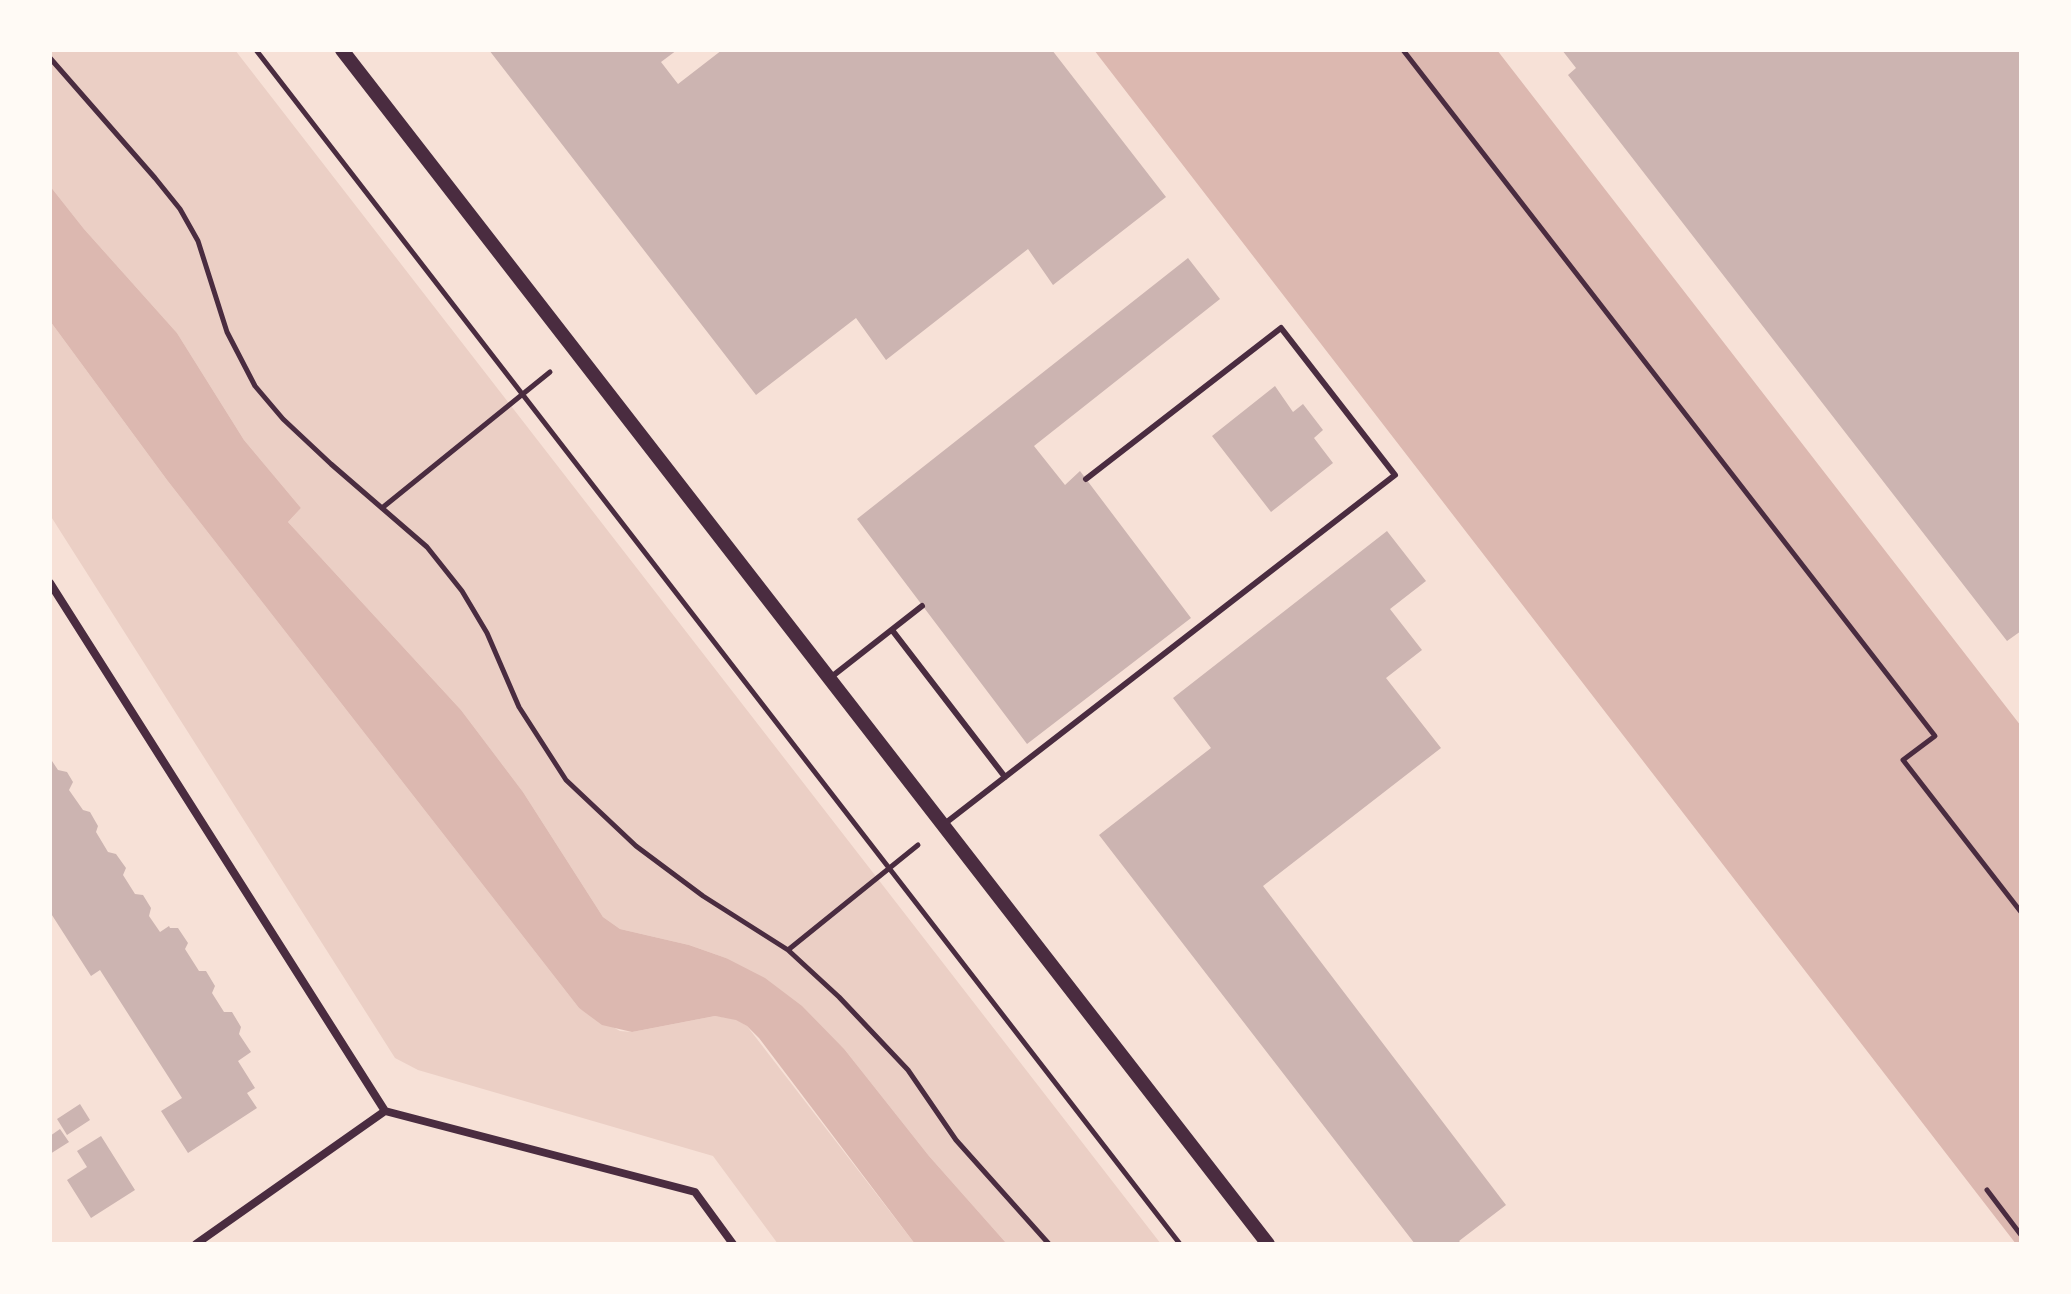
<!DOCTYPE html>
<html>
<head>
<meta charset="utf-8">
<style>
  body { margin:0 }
  #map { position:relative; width:2071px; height:1294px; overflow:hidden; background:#f7e1d7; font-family:"Sofia Sans Condensed",sans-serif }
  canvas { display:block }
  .frame { position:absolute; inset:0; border:52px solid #fffaf5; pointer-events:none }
</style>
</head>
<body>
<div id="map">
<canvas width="2071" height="1294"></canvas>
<div class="frame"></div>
</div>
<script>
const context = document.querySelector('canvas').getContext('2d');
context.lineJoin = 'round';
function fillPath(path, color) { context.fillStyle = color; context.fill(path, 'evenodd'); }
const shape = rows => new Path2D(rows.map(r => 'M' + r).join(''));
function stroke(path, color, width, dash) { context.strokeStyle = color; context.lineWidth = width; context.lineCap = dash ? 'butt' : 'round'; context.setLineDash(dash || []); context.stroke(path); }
const green = shape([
  [50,50,235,50,1161,1244,1007,1244,929,1156,845,1050,726,958,689,945,620,929,603,917,523,792,461,710,288,522,301,508,244,440,177,333,84,229,50,186],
  [50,321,167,480,579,1008,620,1031,632,1032,715,1016,736,1019,747,1026,915,1244,778,1244,713,1156,418,1070,395,1058,50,515]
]);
const water = shape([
  [1094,50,1497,50,2021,726,2021,1244,2016,1244],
  [50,186,84,229,177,333,244,440,301,508,288,522,461,710,523,792,603,917,620,929,689,945,726,958,765,978,802,1006,845,1050,929,1156,1007,1244,915,1244,759,1038,747,1026,736,1020,715,1016,632,1032,602,1025,579,1008,167,480,50,321]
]);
const building = shape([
  [489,50,677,50,661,62,678,84,722,50,1052,50,1166,197,1053,285,1028,249,886,360,856,318,756,395],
  [1562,50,2021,50,2021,631,2007,641,1568,75,1576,68],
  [1188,258,1220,299,1034,446,1065,485,1080,471,1191,618,1027,744,857,519],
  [1275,386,1293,412,1303,404,1323,430,1314,438,1333,463,1271,512,1212,436],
  [1387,531,1426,581,1390,609,1422,650,1386,678,1441,748,1263,886,1506,1205,1459,1241,1462,1244,1415,1244,1099,835,1211,748,1173,698],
  [50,758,58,770,67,772,73,782,69,790,83,810,90,812,98,826,96,832,108,852,116,854,126,868,123,875,135,894,143,895,151,908,149,916,160,932,169,926,170,928,178,928,188,943,185,949,199,971,206,971,215,986,212,993,224,1012,232,1012,241,1027,239,1034,251,1052,238,1061,255,1088,247,1093,257,1108,188,1153,161,1111,182,1098,100,970,91,976,50,912],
  [80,1104,90,1120,67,1135,57,1119],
  [60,1129,69,1142,50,1154,50,1136],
  [101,1136,135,1190,91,1218,67,1180,87,1167,77,1151]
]);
const path = shape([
  [256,50,1180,1244],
  [1403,50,1935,736,1903,760,2021,912],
  [50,58,155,178,180,209,198,241,227,332,255,386,283,419,331,464,427,547,462,591,487,633,519,707,566,780,636,846,703,896,788,950,839,997,908,1070,956,1140,1049,1244],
  [382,508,550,372],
  [788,950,918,845],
  [1987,1190,2021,1235]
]);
const service = shape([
  [892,630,1005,777],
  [830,678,922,606],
  [943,825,1395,475,1281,328,1086,479]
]);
const minor = shape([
  [50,583,385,1111,695,1192,733,1244],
  [196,1244,385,1111]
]);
const tertiary = shape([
  [342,50,1268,1244]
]);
fillPath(green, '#ebcfc5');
fillPath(water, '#dcb8b0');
fillPath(building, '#ccb4b1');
stroke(path, '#4a2c40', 5);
stroke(service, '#4a2c40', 6);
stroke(minor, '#4a2c40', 8);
stroke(tertiary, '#4a2c40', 14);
</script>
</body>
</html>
